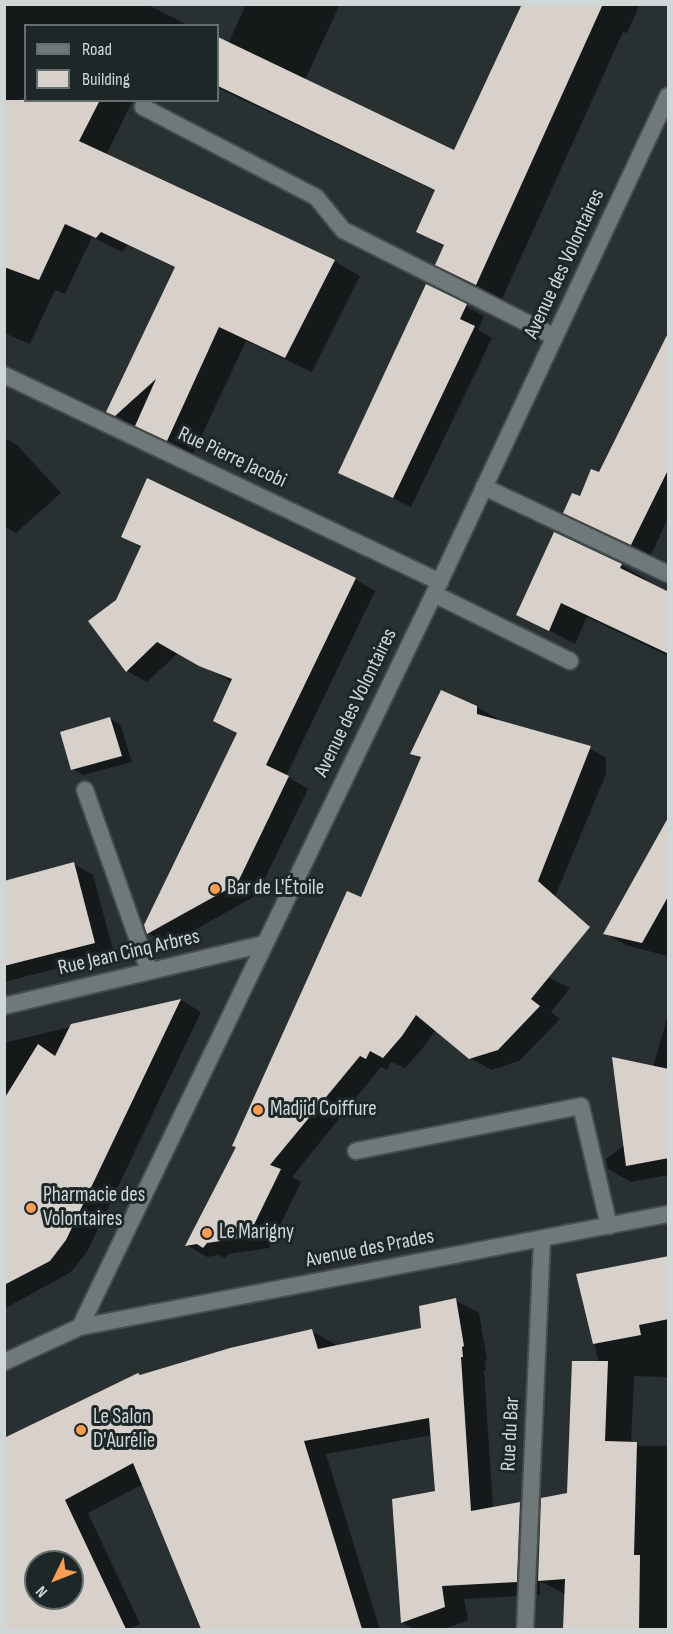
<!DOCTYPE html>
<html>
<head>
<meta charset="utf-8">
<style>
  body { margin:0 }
  #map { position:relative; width:673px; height:1634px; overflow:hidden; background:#283031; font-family:"Sofia Sans Condensed",sans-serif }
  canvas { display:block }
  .frame { position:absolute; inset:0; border:6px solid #d1d7d7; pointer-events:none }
  .legend { position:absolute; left:24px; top:24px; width:195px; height:78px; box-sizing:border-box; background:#1e2727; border:2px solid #666d6d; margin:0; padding:8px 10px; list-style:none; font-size:18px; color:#d1d7d7 }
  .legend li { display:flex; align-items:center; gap:12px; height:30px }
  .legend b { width:30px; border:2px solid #666d6d }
  .north { position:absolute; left:24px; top:1550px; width:60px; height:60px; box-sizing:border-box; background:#1e2727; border:2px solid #666d6d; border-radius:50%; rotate:227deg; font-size:16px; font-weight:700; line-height:24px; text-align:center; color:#d1d7d7 }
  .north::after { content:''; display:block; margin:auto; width:21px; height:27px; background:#fb9e51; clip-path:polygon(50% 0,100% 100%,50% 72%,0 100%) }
</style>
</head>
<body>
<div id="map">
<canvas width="673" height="1634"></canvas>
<div class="frame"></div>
<ul class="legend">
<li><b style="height:8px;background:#70797a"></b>Road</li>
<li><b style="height:16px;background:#d8d0cb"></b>Building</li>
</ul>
<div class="north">N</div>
</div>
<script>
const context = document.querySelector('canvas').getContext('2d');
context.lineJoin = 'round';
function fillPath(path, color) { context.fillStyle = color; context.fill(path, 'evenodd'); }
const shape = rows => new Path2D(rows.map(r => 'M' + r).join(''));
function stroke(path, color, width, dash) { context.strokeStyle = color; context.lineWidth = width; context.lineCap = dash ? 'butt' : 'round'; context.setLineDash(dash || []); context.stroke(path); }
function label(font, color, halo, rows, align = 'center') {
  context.font = font + ' "Sofia Sans Condensed",sans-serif'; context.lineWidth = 6; context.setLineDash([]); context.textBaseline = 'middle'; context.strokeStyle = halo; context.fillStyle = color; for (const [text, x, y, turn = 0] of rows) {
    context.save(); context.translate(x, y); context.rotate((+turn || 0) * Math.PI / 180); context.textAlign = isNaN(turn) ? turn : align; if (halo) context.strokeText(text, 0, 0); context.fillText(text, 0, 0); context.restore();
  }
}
const shadow = shape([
  [4,4,146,4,190,26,26,26,26,97,4,106],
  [246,4,340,4,305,80,455,152,523,4,640,4,627,33,623,32,502,299,437,264,445,247,418,231,436,191,218,88,218,39,228,44],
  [35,100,133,100,106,155,334,261,360,276,312,372,246,341,193,454,143,428,142,430,134,426,108,411,176,268,128,245,122,252,92,237,65,294,55,290,30,344,4,333,4,125],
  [427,286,484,316,478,330,492,338,411,507,340,472],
  [668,333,668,518,651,555,565,512,580,498,599,474],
  [4,438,16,444,61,493,16,533,4,526],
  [555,534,621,565,647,580,646,582,668,593,668,656,587,617,575,644,518,614],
  [123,537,355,579,375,591,286,776,308,789,257,895,168,945,148,933,146,925,238,733,232,682,178,653,147,682,127,671,117,601,142,548],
  [477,707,498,719,497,722,585,746,606,758,606,774,526,966,570,988,551,1012,560,1019,519,1061,492,1070,470,1058,436,1029,423,1048,405,1068,391,1062,387,1070,381,1067,292,1177,301,1182,269,1248,228,1254,225,1258,219,1255,207,1257,187,1245,362,899,422,759,412,754],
  [109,718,120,724,132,762,83,775,73,769],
  [668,819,668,956,628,946,605,933],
  [74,864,93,875,114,954,4,982,4,900],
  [181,1000,201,1012,87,1252,71,1272,4,1309,4,1043],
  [668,1015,668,1175,631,1182,608,1169,606,1159,625,1145,653,1067],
  [668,1257,668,1377,634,1376,631,1444,640,1446,668,1446,668,1630,565,1630,566,1595,540,1581,540,1595,464,1599,468,1620,442,1630,415,1630,402,1622,437,1493,432,1435,326,1454,380,1630,203,1630,143,1484,88,1513,140,1624,127,1630,4,1630,4,1440,141,1376,312,1331,336,1345,336,1347,422,1329,455,1300,479,1313,487,1359,485,1361,486,1370,484,1370,493,1509,520,1504,542,1516,569,1494,599,1363,578,1275],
  [36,1562,72,1562,72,1598,36,1598]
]);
const building = shape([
  [522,4,603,4,476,285,435,265,444,245,416,232,435,190,218,86,218,37,454,150],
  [4,100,100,100,79,141,335,260,285,358,219,327,167,441,135,426,156,379,115,416,106,412,175,267,101,232,96,238,65,224,39,280,4,267],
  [426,284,467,304,460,319,475,326,393,498,338,473],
  [669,331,669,468,631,545,563,513,572,493,580,496,591,469,599,472],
  [147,478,356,578,266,765,289,776,237,884,147,934,144,925,237,733,213,721,232,679,199,666,157,642,126,672,88,621,116,600,141,546,121,537],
  [554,532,622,564,620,568,669,592,669,654,561,603,549,631,516,615],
  [441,690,477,706,477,714,591,746,538,881,590,927,531,999,540,1006,498,1050,469,1059,416,1015,402,1036,383,1058,370,1051,366,1059,360,1056,270,1165,281,1169,248,1237,207,1243,203,1248,197,1244,185,1246,236,1147,232,1146,347,891,361,897,421,757,410,754],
  [110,717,122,756,71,770,60,732],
  [669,816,669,895,642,943,603,934],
  [74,862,95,943,4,966,4,881],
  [181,999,66,1240,50,1261,4,1285,4,1099,38,1044,55,1056,71,1024],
  [612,1057,669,1069,669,1158,626,1166],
  [669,1256,669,1319,639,1325,641,1335,593,1344,576,1274],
  [456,1298,464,1346,462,1347,463,1357,461,1357,471,1511,520,1502,517,1582,442,1586,445,1607,401,1623,392,1499,435,1491,429,1418,304,1441,362,1629,201,1629,133,1463,65,1500,126,1629,4,1629,4,1438,138,1373,140,1375,230,1348,312,1329,318,1349,421,1328,419,1306],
  [36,1562,72,1562,72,1598,36,1598],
  [572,1361,608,1361,605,1441,637,1442,634,1555,640,1555,639,1629,563,1629,565,1579,538,1581,541,1498,567,1493]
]);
const service = shape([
  [143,107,316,197,343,230,555,337],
  [484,487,668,574],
  [434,594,570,661],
  [356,1151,581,1106,609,1226]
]);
const minor = shape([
  [4,375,440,582],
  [85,790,149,971],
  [4,1006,264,944],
  [525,1630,542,1240]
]);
const tertiary = shape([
  [80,1327,668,1214]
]);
const secondary = shape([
  [4,1362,80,1327,434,594,668,96]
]);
const markers = [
  [215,889,6,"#fb9e51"],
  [258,1110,6,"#fb9e51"],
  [31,1208,6,"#fb9e51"],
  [207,1233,6,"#fb9e51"],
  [81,1430,6,"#fb9e51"]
];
const streetNames = [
  ["Avenue des Volontaires",565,264,-65],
  ["Rue Pierre Jacobi",232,458,25],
  ["Avenue des Volontaires",356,703,-64],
  ["Rue Jean Cinq Arbres",129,953,-13],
  ["Avenue des Prades",370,1249,-11],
  ["Rue du Bar",511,1434,-87]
];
const poiNames = [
  ["Bar de L'Étoile",227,889],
  ["Madjid Coiffure",270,1110],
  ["Pharmacie des",43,1196],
  ["Volontaires",43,1220],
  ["Le Marigny",219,1233],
  ["Le Salon",93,1418],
  ["D'Aurélie",93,1442]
];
fillPath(shadow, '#0007');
fillPath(building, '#d8d0cb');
stroke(service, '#474d4e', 20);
stroke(minor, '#474d4e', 20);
stroke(tertiary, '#474d4e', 20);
stroke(secondary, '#474d4e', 20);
stroke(service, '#70797a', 16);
stroke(minor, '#70797a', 16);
stroke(tertiary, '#70797a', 16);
stroke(secondary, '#70797a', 16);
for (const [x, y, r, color] of markers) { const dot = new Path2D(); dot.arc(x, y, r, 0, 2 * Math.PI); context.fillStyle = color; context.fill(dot); stroke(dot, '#1e2727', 2); }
label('21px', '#d1d7d7', '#1e2727', streetNames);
label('21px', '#d1d7d7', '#1e2727', poiNames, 'left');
</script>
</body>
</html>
